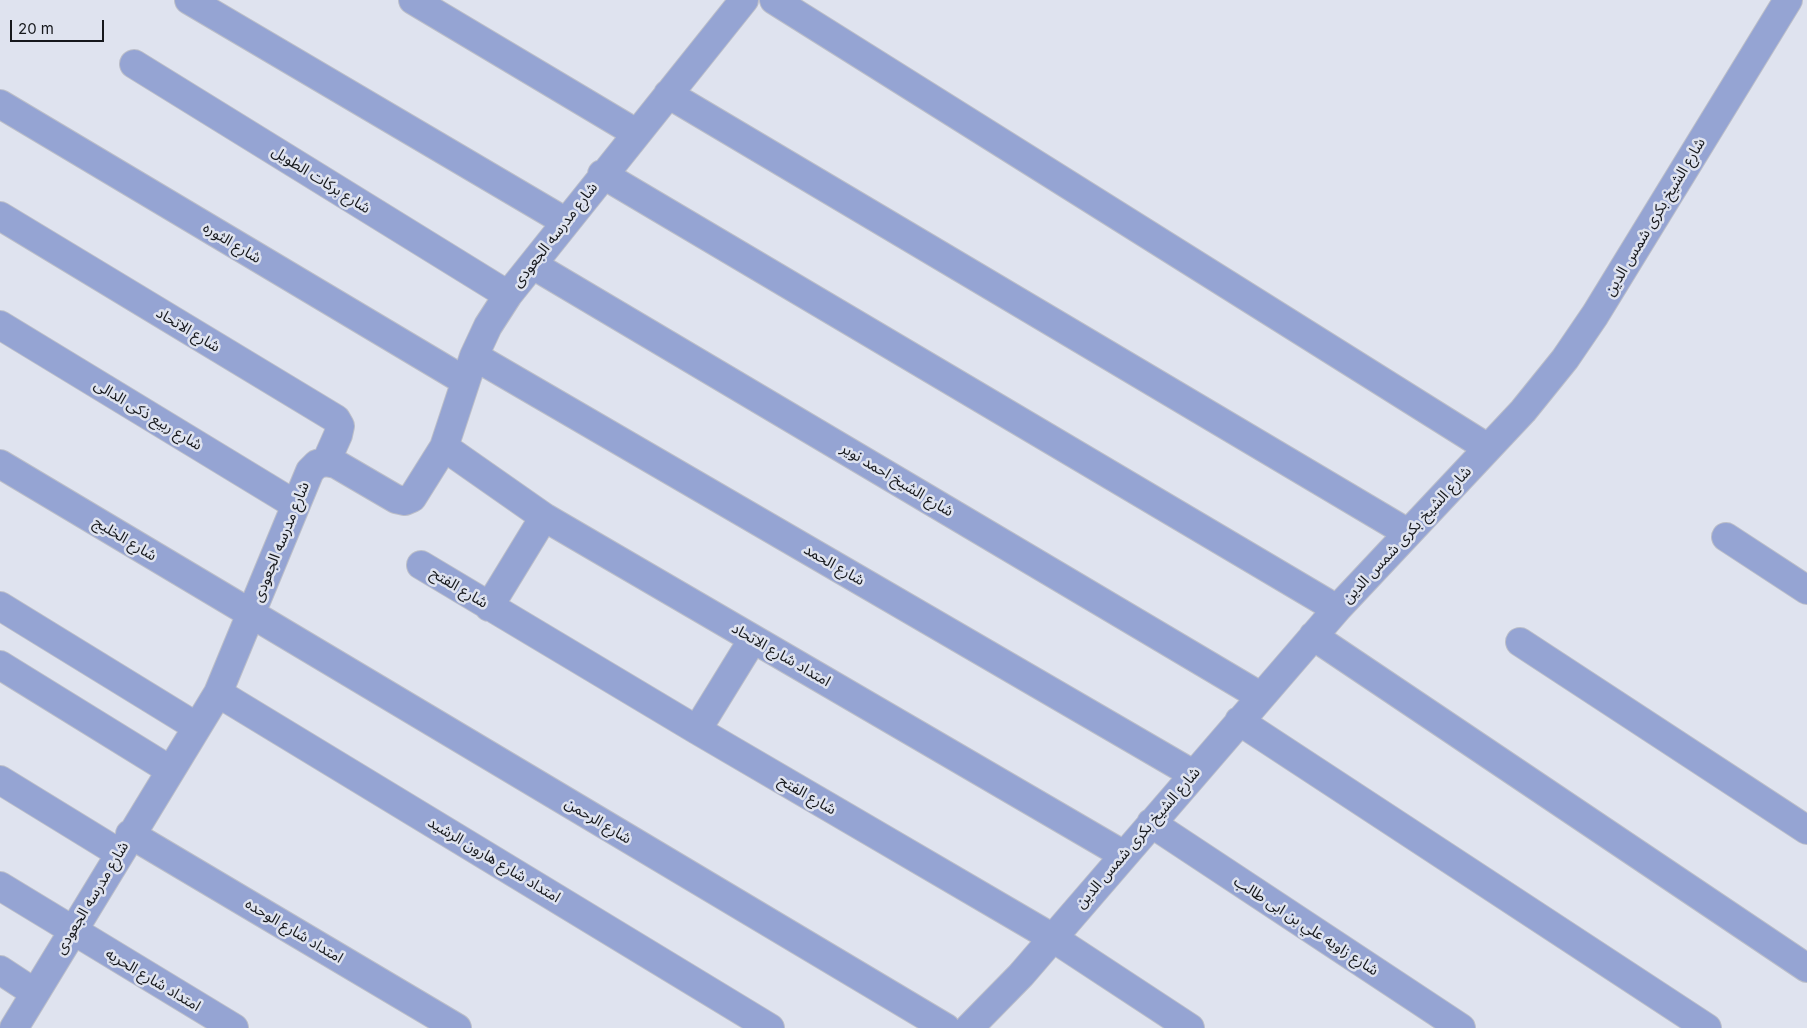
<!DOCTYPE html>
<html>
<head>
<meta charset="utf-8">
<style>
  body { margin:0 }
  #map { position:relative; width:1807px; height:1028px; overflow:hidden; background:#dfe3ef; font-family:Inter,sans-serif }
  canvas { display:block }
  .scale { position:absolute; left:10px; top:20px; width:94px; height:22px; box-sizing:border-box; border:2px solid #16181c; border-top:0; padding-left:6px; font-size:15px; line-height:18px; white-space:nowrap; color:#16181c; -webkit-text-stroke:4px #dfe3ef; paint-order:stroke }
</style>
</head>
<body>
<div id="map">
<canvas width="1807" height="1028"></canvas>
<div class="scale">20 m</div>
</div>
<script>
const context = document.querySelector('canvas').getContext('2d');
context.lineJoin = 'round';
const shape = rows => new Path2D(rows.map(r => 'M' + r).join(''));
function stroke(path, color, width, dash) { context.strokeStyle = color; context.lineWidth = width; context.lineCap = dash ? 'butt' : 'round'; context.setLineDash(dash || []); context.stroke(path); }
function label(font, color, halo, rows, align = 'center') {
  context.font = font + ' Inter,"Noto Sans Arabic",sans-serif'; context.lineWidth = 5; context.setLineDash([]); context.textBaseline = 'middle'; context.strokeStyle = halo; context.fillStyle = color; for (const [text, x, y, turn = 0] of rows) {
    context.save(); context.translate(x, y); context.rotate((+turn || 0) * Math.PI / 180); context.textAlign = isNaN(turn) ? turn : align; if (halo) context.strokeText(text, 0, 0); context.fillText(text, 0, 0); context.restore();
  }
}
const minor = shape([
  [189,0,566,222],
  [413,0,636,133],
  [774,0,1488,448],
  [134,64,508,295],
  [668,94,1408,533],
  [0,104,465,381],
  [602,174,1337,609],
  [0,216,336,419,340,426,338,435,326,462],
  [533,265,1260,696],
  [0,325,296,505],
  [474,356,1193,774],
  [444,447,544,517,1124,855],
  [0,464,946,1028],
  [1726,537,1807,590],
  [421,565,697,730,1053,938,1190,1028],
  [0,606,197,727],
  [489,607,544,517],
  [1313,636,1807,968],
  [1520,642,1807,830],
  [0,665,170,770],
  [218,693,770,1028],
  [1239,721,1707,1028],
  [697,730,753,639],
  [0,780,119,853],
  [1151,823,1461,1028],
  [130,834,457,1028],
  [0,886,234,1028],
  [0,970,35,993],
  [14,1028,218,693,310,471,317,464,326,462,336,464,396,499,405,501,412,498,444,447,474,356,488,326,508,295,744,0],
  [969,1028,1021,975,1337,609,1523,411,1565,359,1595,315,1788,0]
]);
const streetNames = [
  ["شارع بركات الطويل",321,180,32],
  ["شارع الشيخ بكرى شمس الدين",1655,217,-59],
  ["شارع مدرسه الجعودى",555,235,-52],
  ["شارع الثوره",232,243,31],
  ["شارع الاتحاد",188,330,31],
  ["شارع ربيع ذكى الدالى",148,415,31],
  ["شارع الشيخ احمد نوير",897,480,31],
  ["شارع الشيخ بكرى شمس الدين",1407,535,-47],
  ["شارع الخليج",125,539,31],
  ["شارع مدرسه الجعودى",281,542,-68],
  ["شارع الحمد",834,565,30],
  ["شارع الفتح",459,588,31],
  ["امتداد شارع الاتحاد",781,655,30],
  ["شارع الفتح",807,795,30],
  ["شارع الرحمن",598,821,31],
  ["شارع الشيخ بكرى شمس الدين",1138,838,-49],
  ["امتداد شارع هارون الرشيد",494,860,31],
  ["شارع مدرسه الجعودى",92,898,-59],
  ["شارع زاويه علي بن ابى طالب",1306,926,33],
  ["امتداد شارع الوحده",294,931,31],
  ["امتداد شارع الحريه",153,980,31]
];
stroke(minor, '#bbbec9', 30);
stroke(minor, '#95a4d3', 28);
label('15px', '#16181c', '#dfe3ef', streetNames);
</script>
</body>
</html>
